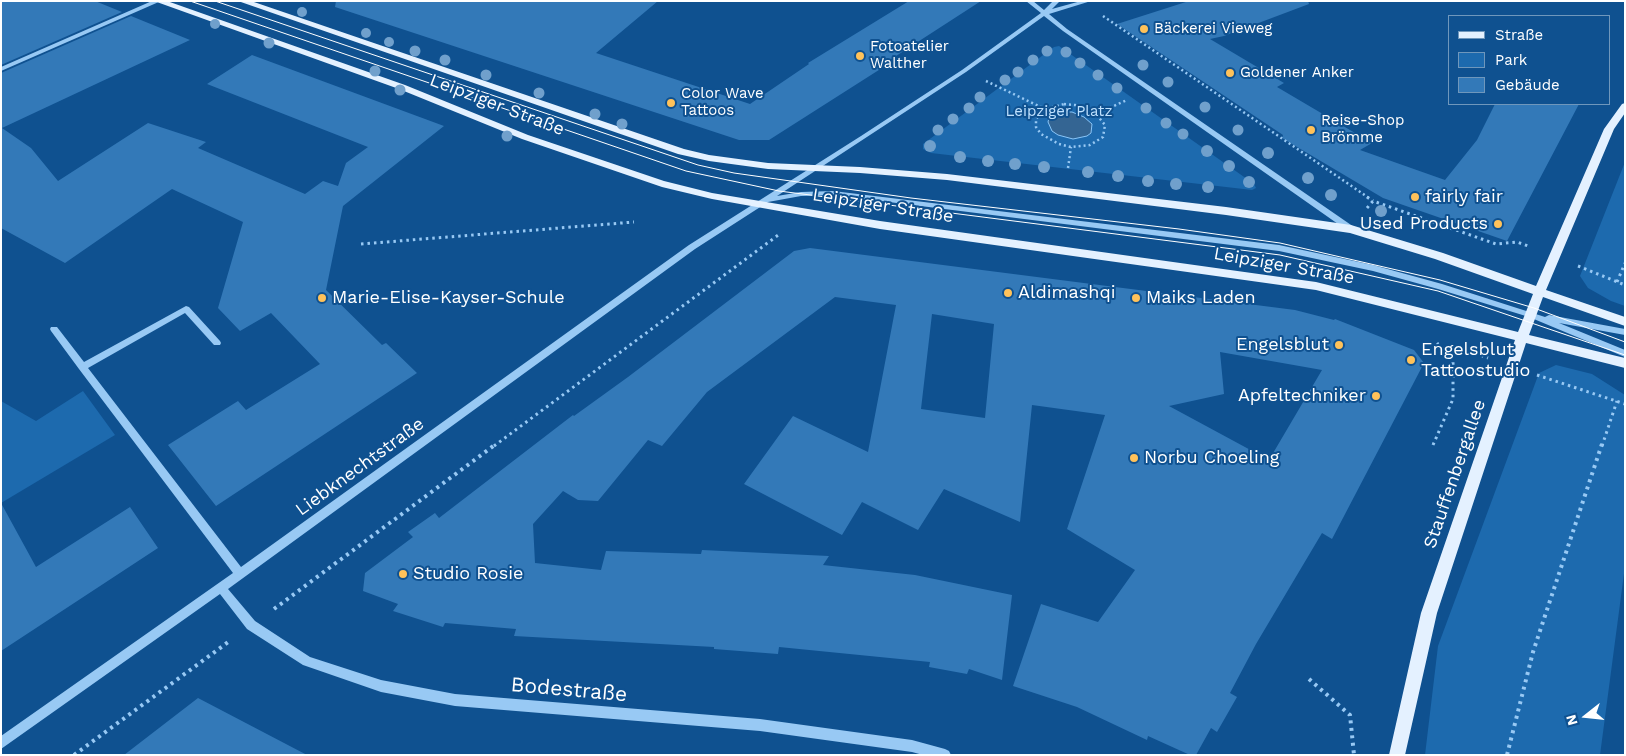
<!DOCTYPE html>
<html>
<head>
<meta charset="utf-8">
<style>
  body { margin:0 }
  #map { position:relative; width:1626px; height:756px; overflow:hidden; background:#0f5190; font-family:"Work Sans",sans-serif }
  canvas { display:block }
  .frame { position:absolute; inset:0; border:2px solid #fff; pointer-events:none }
  .legend { position:absolute; left:1448px; top:15px; width:162px; height:90px; box-sizing:border-box; background:#0f5190; border:1px solid #6f97bc; margin:0; padding:6px 9px; list-style:none; font-size:15px; color:#fff }
  .legend li { display:flex; align-items:center; gap:10px; height:25px }
  .legend b { width:25px; border:1px solid #6f97bc }
  .north { position:absolute; left:1561px; top:691px; width:50px; height:50px; -webkit-text-stroke:4px #0f5190; paint-order:stroke; rotate:254deg; font-size:14px; font-weight:700; line-height:20px; text-align:center; color:#fff }
  .north::after { content:''; display:block; margin:auto; width:18px; height:22px; background:#fff; clip-path:polygon(50% 0,100% 100%,50% 72%,0 100%) }
</style>
</head>
<body>
<div id="map">
<canvas width="1626" height="756"></canvas>
<div class="frame"></div>
<ul class="legend">
<li><b style="height:6px;background:#e4f1ff"></b>Straße</li>
<li><b style="height:14px;background:#1d6aae"></b>Park</li>
<li><b style="height:14px;background:#3379b8"></b>Gebäude</li>
</ul>
<div class="north">N</div>
</div>
<script>
const context = document.querySelector('canvas').getContext('2d');
context.lineJoin = 'round';
function fillPath(path, color) { context.fillStyle = color; context.fill(path, 'evenodd'); }
const shape = rows => new Path2D(rows.map(r => 'M' + r).join(''));
function stroke(path, color, width, dash) { context.strokeStyle = color; context.lineWidth = width; context.lineCap = dash ? 'butt' : 'round'; context.setLineDash(dash || []); context.stroke(path); }
function label(font, color, halo, rows, align = 'center') {
  context.font = font + ' "Work Sans",sans-serif'; context.lineWidth = 4; context.setLineDash([]); context.textBaseline = 'middle'; context.strokeStyle = halo; context.fillStyle = color; for (const [text, x, y, turn = 0] of rows) {
    context.save(); context.translate(x, y); context.rotate((+turn || 0) * Math.PI / 180); context.textAlign = isNaN(turn) ? turn : align; if (halo) context.strokeText(text, 0, 0); context.fillText(text, 0, 0); context.restore();
  }
}
const green = shape([
  [1059,46,1254,184,1256,188,1252,190,931,153,923,149,923,144,1054,47],
  [1625,162,1625,306,1611,301,1588,288,1580,276],
  [1556,365,1592,374,1625,395,1625,566,1600,755,1425,755,1438,646,1539,373],
  [83,391,115,435,1,503,1,401,36,421]
]);
const water = shape([
  [1058,112,1072,112,1084,117,1092,124,1091,133,1087,136,1073,139,1058,135,1052,131,1048,122,1049,118,1058,112]
]);
const building = shape([
  [1,1,95,1,122,12,1,65],
  [336,1,658,1,596,53,750,104,809,64,808,63,909,1,981,1,879,67,882,68,769,140,739,140,335,7],
  [1189,1,1308,1,1309,4,1224,36,1210,39,1284,83,1277,87,1372,143,1360,150,1445,180,1477,140,1495,104,1579,104,1507,241,1383,198,1282,138,1283,135,1117,24],
  [131,16,190,40,2,128,31,148,58,181,148,123,206,142,198,148,305,194,323,181,338,186,346,163,368,147,207,84,252,55,444,126,343,206,326,290,382,345,386,343,417,373,216,506,168,445,238,401,246,410,320,364,271,313,240,331,218,308,243,222,172,189,65,263,1,228,1,73],
  [810,248,1295,310,1334,320,1335,319,1414,350,1424,363,1332,539,1322,533,1256,644,1230,693,1237,697,1217,732,1211,728,1196,755,1190,755,1148,736,1147,740,1077,707,1013,686,1041,604,1098,622,1135,570,1067,529,1105,415,1032,405,1020,522,944,489,918,530,862,502,842,535,744,484,793,416,868,452,896,305,835,297,707,392,662,446,648,440,598,501,578,500,563,491,533,524,535,563,601,570,606,551,701,554,702,550,829,556,823,565,915,575,1012,595,1002,680,969,669,967,674,929,667,930,662,779,647,778,654,714,649,714,647,514,636,516,629,445,623,443,627,393,611,398,604,363,591,365,573,413,537,408,532,435,513,439,518,573,415,574,416,628,377,794,251],
  [932,314,994,324,985,418,921,409],
  [1220,352,1322,370,1269,460,1169,406,1224,394],
  [1,503,36,567,130,507,158,548,1,651],
  [198,698,307,755,124,755]
]);
const pathFar2 = shape([
  [1103,16,1369,198],
  [986,81,1045,109],
  [1064,104,1075,105,1096,114,1105,125,1103,137,1090,145,1071,147,1059,144,1041,134,1036,127,1036,120,1039,114,1045,109,1064,104],
  [1096,114,1127,100],
  [1068,168,1071,147]
]);
const pathFar1 = shape([
  [1367,197,1373,201],
  [1367,208,1373,201,1496,244,1517,242,1531,247],
  [361,244,634,222],
  [1578,266,1625,285],
  [1617,282,1625,263],
  [1475,353,1488,358],
  [1537,375,1625,404],
  [1433,445,1453,399,1453,361,1437,343],
  [494,446,781,233],
  [1602,446,1617,401]
]);
const path = shape([
  [274,609,496,444],
  [1309,679,1350,715,1354,755],
  [74,755,231,640],
  [1507,755,1533,652,1602,444]
]);
const minor = shape([
  [152,1,161,1,1,71,1,67,152,1],
  [1026,1,1033,1,1044,10,1053,1,1060,1,1052,9,1081,1,1091,1,1049,14,1067,29,1354,227,1355,229,1354,231,1348,231,1063,31,1044,16,966,72,777,196,801,192,833,191,1279,245,1373,265,1442,284,1545,317,1549,315,1625,329,1625,335,1559,323,1625,350,1625,357,1529,317,1438,289,1373,271,1279,251,833,195,801,196,768,202,695,249,228,589,255,621,310,657,381,680,455,694,760,719,912,740,945,749,949,751,951,755,923,755,912,752,760,731,455,706,381,692,303,665,247,629,220,594,1,749,1,736,233,573,79,369,51,331,50,329,51,327,57,327,84,362,186,306,189,307,220,341,221,343,220,345,214,345,185,313,88,368,241,567,689,245,861,136,962,70,1041,13,1026,1]
]);
const major = shape([
  [154,1,167,1,405,85,528,135,664,181,712,193,880,221,1316,282,1518,332,1533,294,1435,259,1350,233,1226,215,947,180,860,173,768,169,709,161,678,154,238,1,251,1,684,149,709,155,768,163,860,167,947,174,1226,207,1351,225,1443,253,1536,286,1604,129,1622,104,1625,103,1625,113,1614,129,1546,290,1625,317,1625,326,1543,297,1529,335,1625,358,1625,368,1526,343,1437,613,1405,755,1389,755,1421,613,1515,340,1316,290,880,229,712,199,662,187,522,139,399,89,154,1]
]);
const tram = shape([
  [190,1,686,171,779,191,1280,255,1438,291,1625,355],
  [215,1,698,165,734,173,911,198,1179,229,1280,243,1440,280,1534,308,1625,342]
]);
const trees = [
  [302,12,5],
  [215,24,5],
  [366,33,5],
  [389,42,5],
  [269,43,5.5],
  [415,51,5.5],
  [1047,51,5.5],
  [1066,52,5.5],
  [445,60,5.5],
  [1033,60,5.5],
  [1080,63,5.5],
  [1143,65,5.5],
  [375,71,5.5],
  [1018,72,5.5],
  [486,75,5.5],
  [1098,75,5.5],
  [1005,80,5.5],
  [1168,82,5.5],
  [1117,88,5.5],
  [400,90,5.5],
  [539,93,5.5],
  [980,97,5.5],
  [1205,107,5.5],
  [969,108,5.5],
  [1146,108,5.5],
  [595,114,5.5],
  [953,119,5.5],
  [1166,123,5.5],
  [622,124,5.5],
  [938,130,5.5],
  [1238,130,5.5],
  [1183,134,5.5],
  [507,136,5.5],
  [930,146,6],
  [1207,151,6],
  [1268,153,6],
  [960,157,6],
  [988,161,6],
  [1015,164,6],
  [1229,166,6],
  [1044,167,6],
  [1088,172,6],
  [1118,176,6],
  [1308,178,6],
  [1148,181,6],
  [1249,182,6],
  [1176,184,6],
  [1208,187,6],
  [1331,195,6],
  [1381,211,6]
];
const markers = [
  [1144,29,5,"#ffc25a"],
  [860,56,5,"#ffc25a"],
  [1230,73,5,"#ffc25a"],
  [671,103,5,"#ffc25a"],
  [1311,130,5,"#ffc25a"],
  [1415,197,5,"#ffc25a"],
  [1498,224,5,"#ffc25a"],
  [1008,293,5,"#ffc25a"],
  [322,298,5,"#ffc25a"],
  [1136,298,5,"#ffc25a"],
  [1339,345,5,"#ffc25a"],
  [1411,360,5,"#ffc25a"],
  [1376,396,5,"#ffc25a"],
  [1134,458,5,"#ffc25a"],
  [403,574,5,"#ffc25a"]
];
const farPoinames = [
  ["Bäckerei Vieweg",1154,29],
  ["Fotoatelier",870,47],
  ["Walther",870,64],
  ["Goldener Anker",1240,73],
  ["Color Wave",681,94],
  ["Tattoos",681,111],
  ["Reise-Shop",1321,121],
  ["Brömme",1321,138]
];
const farParknames = [
  ["Leipziger Platz",1059,112]
];
const streetNames = [
  ["Leipziger Straße",497,105,21],
  ["Leipziger Straße",883,206,9],
  ["Leipziger Straße",1284,266,10],
  ["Liebknechtstraße",360,467,-36],
  ["Stauffenbergallee",1455,474,-71]
];
const poiNames = [
  ["fairly fair",1425,197],
  ["Used Products",1488,224,"right"],
  ["Aldimashqi",1018,293],
  ["Marie-Elise-Kayser-Schule",332,298],
  ["Maiks Laden",1146,298],
  ["Engelsblut",1329,345,"right"],
  ["Engelsblut",1421,350],
  ["Tattoostudio",1421,371],
  ["Apfeltechniker",1366,396,"right"],
  ["Norbu Choeling",1144,458],
  ["Studio Rosie",413,574]
];
const nearStreetnames = [
  ["Bodestraße",569,690,5]
];
fillPath(green, '#1d6aae');
fillPath(water, '#346593');
stroke(water, '#89c5f8', 1);
fillPath(building, '#3379b8');
stroke(pathFar2, '#98c9f4', 2.5, [2, 3]);
stroke(pathFar1, '#98c9f4', 3, [2.5, 4]);
stroke(path, '#98c9f4', 4, [3, 4.5]);
fillPath(minor, '#98c9f4');
fillPath(major, '#e4f1ff');
stroke(tram, '#fff', 1);
context.fillStyle = '#70a0cc';
for (const [x, y, r] of trees) { context.beginPath(); context.arc(x, y, r, 0, 2 * Math.PI); context.fill(); }
for (const [x, y, r, color] of markers) { const dot = new Path2D(); dot.arc(x, y, r, 0, 2 * Math.PI); context.fillStyle = color; context.fill(dot); stroke(dot, '#0f5190', 2); }
label('15px', '#fff', '#0f5190', farPoinames, 'left');
label('15px', '#bfe1fe', '#0f5190', farParknames);
label('18px', '#fff', '#0f5190', streetNames);
label('18px', '#fff', '#0f5190', poiNames, 'left');
label('21px', '#fff', '#0f5190', nearStreetnames);
</script>
</body>
</html>
